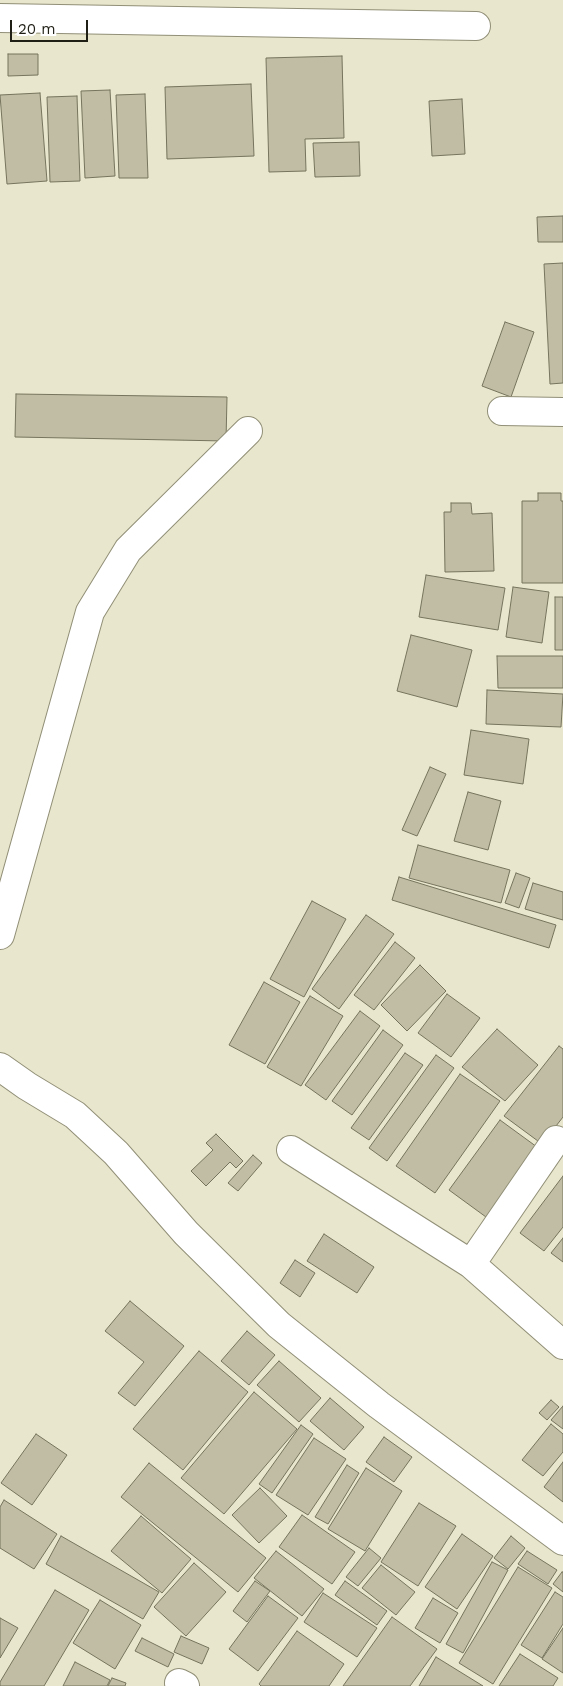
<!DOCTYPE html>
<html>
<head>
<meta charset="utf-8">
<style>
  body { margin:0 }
  #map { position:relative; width:563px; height:1686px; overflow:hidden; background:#e8e6cc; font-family:"Work Sans",sans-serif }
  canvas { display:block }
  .scale { position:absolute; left:10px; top:20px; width:78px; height:22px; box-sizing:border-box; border:2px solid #201f16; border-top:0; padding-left:6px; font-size:15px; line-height:18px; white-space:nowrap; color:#201f16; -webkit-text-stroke:4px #fff; paint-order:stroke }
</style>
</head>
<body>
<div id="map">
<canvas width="563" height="1686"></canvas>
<div class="scale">20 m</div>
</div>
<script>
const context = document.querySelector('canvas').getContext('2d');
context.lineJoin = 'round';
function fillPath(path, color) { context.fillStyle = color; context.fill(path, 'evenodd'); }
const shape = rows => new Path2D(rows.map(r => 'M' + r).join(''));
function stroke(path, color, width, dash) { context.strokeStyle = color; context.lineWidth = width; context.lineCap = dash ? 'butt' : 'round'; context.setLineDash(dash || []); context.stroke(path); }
const building = shape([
  [8,54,38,54,38,75,8,76,8,54],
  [342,56,344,138,305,139,306,171,269,172,266,58,342,56],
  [251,84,254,156,167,159,165,87,251,84],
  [110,90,115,176,85,178,81,91,110,90],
  [40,93,47,181,7,184,0,95,40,93],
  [145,94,148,178,119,178,116,95,145,94],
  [77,96,80,181,50,182,47,97,77,96],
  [462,99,465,154,432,156,429,101,462,99],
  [359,142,360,176,315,177,313,143,359,142],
  [563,216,563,242,538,242,537,217,563,216],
  [563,263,563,383,550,384,544,264,563,263],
  [505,322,534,332,511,397,482,386,505,322],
  [16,394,227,397,226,441,15,437,16,394],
  [538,493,561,493,561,501,563,501,563,583,522,583,522,501,538,501,538,493],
  [451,503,471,503,472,514,492,513,494,571,445,572,444,512,451,512,451,503],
  [426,575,505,588,498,630,419,617,426,575],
  [513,587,549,592,542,643,506,637,513,587],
  [555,597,563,597,563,650,555,650,555,597],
  [411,635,472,650,457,707,397,691,411,635],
  [497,656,563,656,563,688,498,688,497,656],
  [487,690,563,694,561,727,486,724,487,690],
  [471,730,529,739,523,784,464,775,471,730],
  [430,767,446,774,417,836,402,830,430,767],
  [468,792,501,801,488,850,454,841,468,792],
  [418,845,510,870,501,903,409,878,418,845],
  [516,873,530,878,519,908,505,903,516,873],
  [399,877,556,925,549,948,392,900,399,877],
  [533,883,563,892,563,920,525,909,533,883],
  [312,901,346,919,304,997,270,979,312,901],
  [366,915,394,934,339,1009,312,989,366,915],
  [395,942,415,958,374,1010,354,995,395,942],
  [420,965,446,991,407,1031,381,1005,420,965],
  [264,982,300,1002,265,1064,229,1045,264,982],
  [447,994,480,1018,451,1057,418,1033,447,994],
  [310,996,343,1016,301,1086,267,1067,310,996],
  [360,1011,380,1026,326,1100,305,1085,360,1011],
  [497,1029,538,1065,505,1101,462,1067,497,1029],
  [383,1030,403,1045,352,1115,332,1101,383,1030],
  [559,1046,563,1049,563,1117,542,1144,504,1116,559,1046],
  [405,1053,423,1065,369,1140,351,1128,405,1053],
  [436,1055,454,1068,387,1161,369,1148,436,1055],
  [460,1074,500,1101,435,1193,396,1166,460,1074],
  [500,1120,537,1147,486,1217,449,1190,500,1120],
  [216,1134,243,1161,236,1168,230,1162,206,1186,191,1171,213,1150,206,1143,216,1134],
  [253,1155,262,1163,238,1191,228,1183,253,1155],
  [563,1176,563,1227,544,1251,520,1233,563,1176],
  [324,1234,374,1267,357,1293,307,1261,324,1234],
  [563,1238,563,1262,551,1253,563,1238],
  [295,1260,315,1273,300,1297,280,1283,295,1260],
  [130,1301,184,1346,135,1406,118,1393,144,1362,105,1331,130,1301],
  [247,1331,275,1355,249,1385,221,1361,247,1331],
  [199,1351,248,1392,183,1470,133,1429,199,1351],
  [279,1361,321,1398,299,1422,257,1385,279,1361],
  [254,1392,297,1429,224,1514,181,1478,254,1392],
  [330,1398,364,1427,344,1450,310,1421,330,1398],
  [551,1400,559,1407,547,1420,539,1413,551,1400],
  [563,1406,563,1429,551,1420,563,1406],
  [551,1424,563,1434,563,1452,543,1476,522,1460,551,1424],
  [301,1425,313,1434,272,1493,259,1484,301,1425],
  [36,1434,67,1455,32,1505,1,1483,36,1434],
  [384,1437,412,1457,394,1482,366,1462,384,1437],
  [314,1438,346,1459,308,1515,276,1495,314,1438],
  [563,1462,563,1502,544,1487,563,1462],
  [149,1463,266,1558,238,1592,121,1497,149,1463],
  [347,1465,359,1473,328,1524,315,1517,347,1465],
  [366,1468,402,1491,365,1551,328,1529,366,1468],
  [260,1488,287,1516,259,1543,232,1515,260,1488],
  [4,1500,57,1534,34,1569,0,1548,0,1507,4,1500],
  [419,1503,456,1526,418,1586,381,1562,419,1503],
  [302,1515,355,1552,332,1584,279,1547,302,1515],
  [141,1516,191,1559,162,1593,111,1551,141,1516],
  [462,1534,493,1556,457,1609,425,1587,462,1534],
  [61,1536,159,1592,143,1619,46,1564,61,1536],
  [511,1536,525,1548,508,1569,494,1558,511,1536],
  [369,1548,381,1558,358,1586,346,1577,369,1548],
  [276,1551,324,1589,302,1616,254,1578,276,1551],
  [527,1551,557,1570,548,1584,518,1564,527,1551],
  [492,1562,508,1570,463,1653,446,1644,492,1562],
  [194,1563,226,1592,186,1636,154,1607,194,1563],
  [381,1565,415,1592,396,1615,362,1588,381,1565],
  [518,1567,552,1588,493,1684,459,1663,518,1567],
  [562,1572,563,1572,563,1592,553,1584,562,1572],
  [255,1581,270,1591,247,1622,233,1611,255,1581],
  [345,1581,387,1611,377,1625,335,1595,345,1581],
  [55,1590,89,1610,44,1686,0,1686,0,1682,55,1590],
  [555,1592,563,1597,563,1624,542,1658,521,1645,555,1592],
  [323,1593,377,1628,357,1657,304,1622,323,1593],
  [268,1596,298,1618,258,1671,229,1649,268,1596],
  [433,1598,458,1613,440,1643,415,1628,433,1598],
  [100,1600,141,1625,115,1669,73,1643,100,1600],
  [392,1617,437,1649,410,1686,343,1686,392,1617],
  [0,1618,18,1628,0,1658,0,1618],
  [563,1628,563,1673,542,1659,563,1628],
  [297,1631,344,1664,329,1686,261,1686,259,1684,297,1631],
  [181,1636,209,1648,202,1664,174,1652,181,1636],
  [142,1638,174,1654,168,1667,135,1651,142,1638],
  [520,1654,558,1678,553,1686,499,1686,520,1654],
  [436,1657,483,1686,419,1686,436,1657],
  [75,1662,110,1680,107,1686,63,1686,75,1662],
  [112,1678,126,1683,125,1686,108,1686,112,1678]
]);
const minor = shape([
  [0,18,476,26],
  [502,411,563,412],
  [0,935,90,612,128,550,248,431],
  [0,1067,27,1086,75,1115,116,1153,186,1233,279,1325,379,1405,563,1541],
  [291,1150,471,1264,563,1345],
  [471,1264,556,1140],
  [179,1683,185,1686]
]);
fillPath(building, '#c0bda4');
stroke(building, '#76745d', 1);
stroke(minor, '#918f77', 30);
stroke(minor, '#fff', 28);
</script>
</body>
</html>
